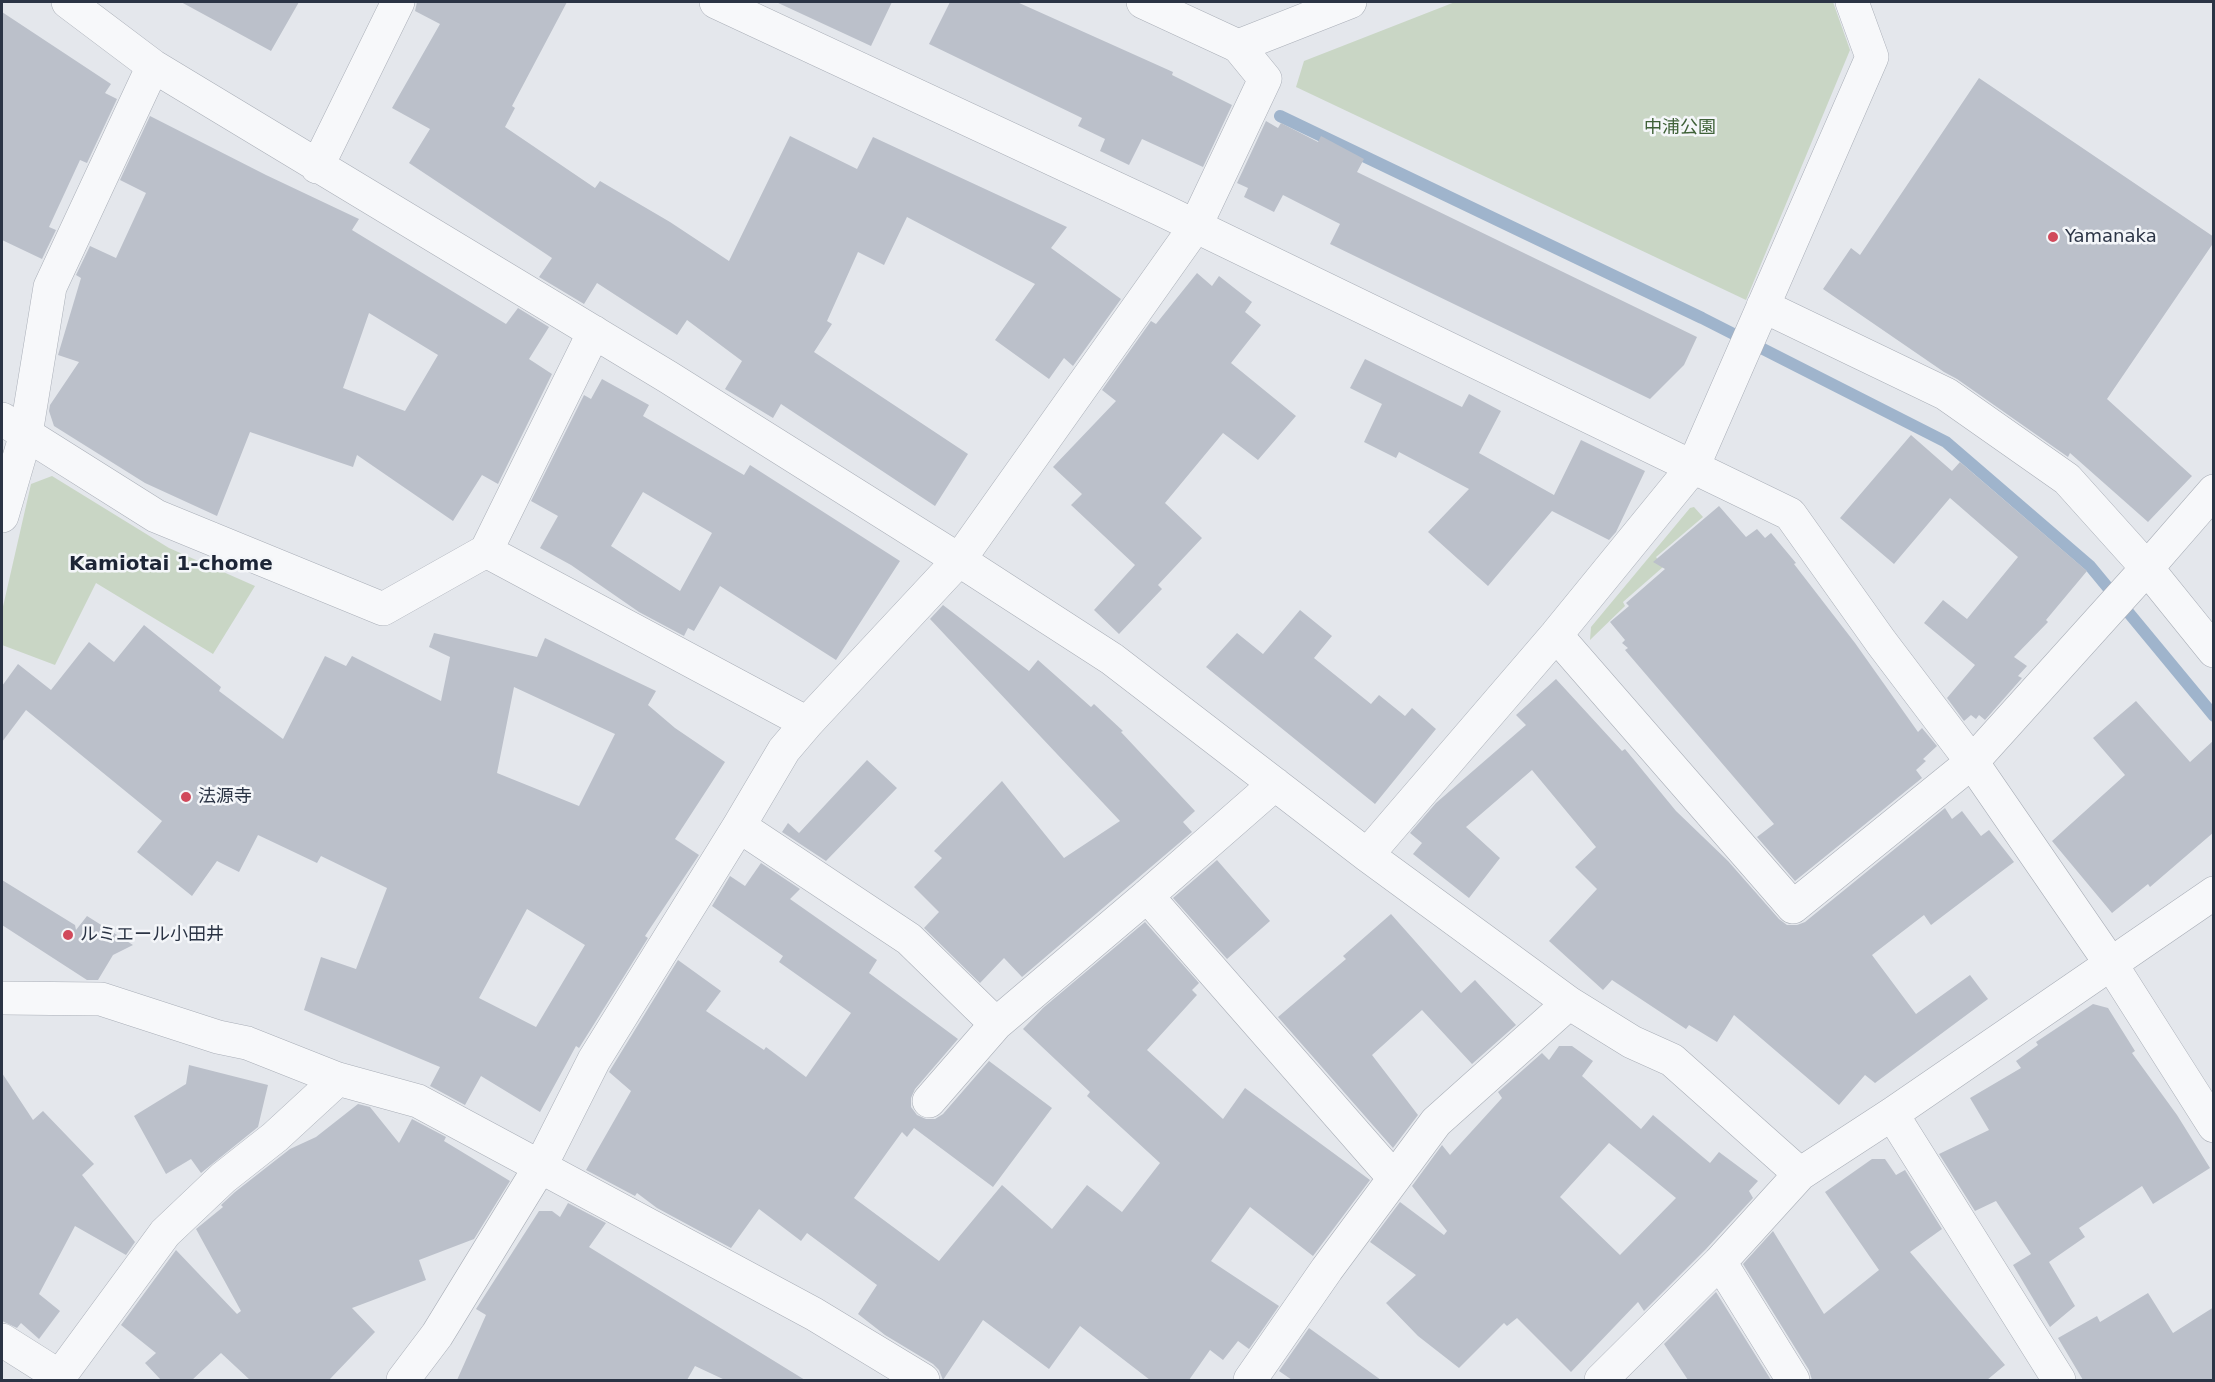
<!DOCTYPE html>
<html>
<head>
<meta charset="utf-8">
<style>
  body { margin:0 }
  #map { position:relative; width:2215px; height:1382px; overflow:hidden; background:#e4e7ec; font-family:"DejaVu Sans",sans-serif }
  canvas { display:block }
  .frame { position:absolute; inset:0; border:3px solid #2b3445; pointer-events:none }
</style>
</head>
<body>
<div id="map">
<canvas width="2215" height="1382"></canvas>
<div class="frame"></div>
</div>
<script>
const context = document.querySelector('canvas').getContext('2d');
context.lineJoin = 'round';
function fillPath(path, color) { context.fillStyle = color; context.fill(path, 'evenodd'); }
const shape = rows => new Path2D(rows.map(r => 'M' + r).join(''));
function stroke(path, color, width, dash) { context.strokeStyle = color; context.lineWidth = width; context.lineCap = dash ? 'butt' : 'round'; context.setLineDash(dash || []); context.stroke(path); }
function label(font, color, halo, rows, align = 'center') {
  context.font = font + ' "DejaVu Sans","Noto Sans JP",sans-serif'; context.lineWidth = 5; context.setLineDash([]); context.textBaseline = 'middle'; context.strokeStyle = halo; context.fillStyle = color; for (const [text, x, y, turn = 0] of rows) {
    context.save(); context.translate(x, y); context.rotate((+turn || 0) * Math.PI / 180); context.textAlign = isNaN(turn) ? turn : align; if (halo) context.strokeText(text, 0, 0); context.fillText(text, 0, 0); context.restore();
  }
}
const green = shape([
  [1455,2,1833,2,1850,50,1746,300,1296,87,1304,61],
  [52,476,169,548,255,586,213,654,96,583,55,665,2,645,2,611,31,484],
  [1694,507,1703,517,1656,557,1663,567,1623,602,1625,606,1590,640,1591,627,1690,508]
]);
const stream = shape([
  [1280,116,1702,318,1946,442,2090,566,2214,716]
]);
const building = shape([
  [181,2,299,2,271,51],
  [417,2,567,2,512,106,515,108,505,127,595,188,600,181,670,222,729,261,790,136,857,169,873,137,1067,227,1051,248,1121,299,1073,366,1064,358,1049,379,995,340,1035,284,907,217,884,265,858,252,827,321,832,324,814,352,968,454,935,506,781,404,773,418,725,389,742,361,687,320,677,335,597,283,584,304,539,277,552,258,409,163,430,129,392,108,440,24,415,11],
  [776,2,892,2,871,46],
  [950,2,1017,2,1173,72,1172,75,1232,105,1203,167,1142,139,1129,165,1100,151,1105,139,1078,126,1082,118,929,44],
  [2,12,111,84,105,93,117,99,87,163,80,160,49,227,56,230,42,259,2,240],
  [1979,78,2214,237,2214,242,2107,399,2192,476,2148,522,2070,453,2068,457,1957,379,1944,372,1823,289,1851,248,1860,255],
  [150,116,266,175,359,219,352,230,506,324,518,308,549,327,529,359,552,374,498,484,482,475,453,521,357,455,353,467,250,432,217,516,145,483,54,426,49,411,50,405,79,362,58,355,81,278,76,275,90,246,116,258,146,193,120,180],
  [369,313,438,355,405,411,343,388],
  [1266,121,1278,128,1281,123,1318,142,1321,136,1364,159,1357,172,1697,337,1684,365,1650,399,1330,244,1340,224,1283,195,1274,212,1244,197,1248,188,1237,183],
  [1197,273,1212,286,1219,276,1252,302,1245,312,1261,325,1231,363,1296,416,1258,460,1223,433,1165,503,1202,538,1158,585,1162,589,1119,634,1094,610,1135,565,1071,505,1082,494,1053,467,1116,401,1102,390,1151,321,1156,324],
  [1365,359,1462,407,1469,394,1501,411,1479,453,1554,495,1581,440,1645,471,1616,532,1609,540,1552,511,1488,586,1428,532,1469,489,1399,452,1396,458,1364,442,1382,404,1350,388],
  [602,379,649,405,643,416,744,475,750,465,900,561,836,660,720,586,694,631,688,628,684,636,639,612,571,565,540,548,558,516,531,501,584,395,591,399],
  [643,492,712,533,680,591,611,546],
  [1911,435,1952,471,1960,462,2087,571,2046,620,2048,622,2014,657,2027,666,2018,676,2022,678,1985,720,1979,715,1976,719,1971,715,1964,721,1947,698,1975,665,1924,623,1943,600,1967,619,2018,557,1950,498,1894,564,1840,518],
  [1719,506,1746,537,1757,529,1765,538,1771,533,1796,563,1794,564,1855,643,1918,732,1922,728,1937,746,1923,759,1926,761,1916,770,1922,778,1795,881,1757,837,1774,824,1625,650,1628,648,1622,643,1625,640,1610,622,1629,606,1626,603,1665,569,1653,562],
  [943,605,1029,671,1038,660,1091,707,1094,704,1123,731,1121,732,1195,811,1183,822,1192,832,1022,977,1004,958,980,983,924,928,939,912,914,887,942,858,934,851,1002,781,1064,858,1120,821,930,619],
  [1300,610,1332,636,1314,658,1371,704,1379,695,1405,716,1412,708,1436,729,1375,804,1206,667,1237,633,1263,654],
  [144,625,221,687,219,691,283,739,325,656,346,666,352,656,441,701,450,657,429,647,434,633,537,657,545,638,656,691,648,705,675,728,725,762,675,839,699,855,645,936,648,938,579,1048,576,1046,540,1112,481,1076,465,1105,430,1086,440,1067,304,1010,321,957,356,969,387,888,321,856,317,863,258,835,239,872,217,861,192,896,137,852,162,821,26,710,2,742,2,686,18,664,51,690,89,642,114,662],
  [514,687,615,734,579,806,497,773],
  [527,909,585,945,536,1027,479,998],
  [1556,679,1622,751,1625,749,1676,811,1728,861,1779,919,1787,925,1797,925,1805,922,1945,808,1952,819,1962,811,1981,836,1989,830,2014,862,1931,925,1924,915,1872,955,1916,1014,1970,975,1988,999,1875,1083,1865,1075,1839,1105,1734,1015,1717,1042,1689,1025,1686,1029,1612,980,1603,990,1549,941,1597,889,1575,867,1596,847,1532,770,1466,827,1500,858,1469,898,1413,854,1422,843,1410,833,1436,803,1526,725,1516,715],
  [2136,701,2190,762,2214,740,2214,832,2150,887,2148,884,2112,913,2052,841,2125,775,2093,738],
  [867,760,897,788,826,861,782,832,788,823,799,833],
  [1217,860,1270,921,1227,959,1173,898],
  [761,863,800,889,790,899,877,960,869,973,958,1039,915,1089,911,1098,911,1107,917,1115,926,1119,935,1119,943,1114,989,1061,1052,1108,993,1187,914,1128,907,1137,902,1132,854,1198,939,1261,1002,1185,1052,1229,1087,1185,1122,1212,1160,1163,1087,1096,1090,1092,1023,1029,1043,1008,1145,922,1199,983,1192,990,1197,995,1147,1050,1223,1119,1245,1088,1370,1180,1313,1256,1250,1207,1211,1261,1279,1306,1249,1349,1238,1341,1223,1360,1210,1350,1189,1380,1150,1380,1080,1326,1049,1369,983,1320,943,1380,939,1370,933,1364,885,1335,858,1314,877,1285,807,1233,801,1241,759,1209,731,1248,657,1208,637,1193,635,1196,586,1170,631,1091,609,1072,678,960,721,991,706,1011,764,1050,766,1047,806,1077,851,1013,779,962,783,956,712,906,730,876,745,886],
  [2,880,75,925,76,930,87,916,133,945,113,955,98,980,87,980,2,925],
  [1391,914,1461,993,1475,980,1516,1025,1472,1064,1422,1010,1372,1055,1418,1115,1393,1148,1278,1017,1346,959,1343,956],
  [2093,1004,2108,1008,2135,1051,2132,1053,2177,1115,2210,1168,2153,1204,2142,1186,2079,1228,2085,1237,2049,1262,2075,1306,2050,1327,2013,1265,2031,1254,1996,1201,1975,1211,1939,1154,1989,1130,1970,1098,2021,1068,2016,1061,2038,1045,2036,1042],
  [1559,1046,1572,1046,1593,1061,1582,1076,1641,1129,1653,1115,1710,1163,1719,1152,1758,1181,1749,1191,1753,1198,1706,1249,1644,1311,1638,1302,1571,1372,1517,1318,1507,1326,1504,1323,1459,1368,1418,1336,1386,1303,1416,1275,1370,1242,1400,1202,1444,1235,1447,1231,1412,1186,1442,1145,1450,1155,1502,1098,1498,1092,1542,1053,1549,1060],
  [1609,1143,1676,1198,1620,1255,1560,1197],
  [189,1065,268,1085,258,1127,201,1173,191,1159,166,1174,134,1116,186,1084],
  [2,1073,33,1120,43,1111,94,1164,82,1175,135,1242,126,1255,75,1226,39,1294,60,1311,39,1339,21,1323,17,1328,2,1321],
  [358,1104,370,1107,399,1143,412,1119,446,1137,444,1141,510,1181,474,1239,419,1260,426,1280,352,1308,375,1332,329,1380,250,1380,221,1353,192,1380,161,1380,145,1363,156,1353,121,1325,176,1250,237,1314,241,1311,196,1229,223,1207,221,1205,235,1192,290,1149,316,1137],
  [1872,1159,1885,1159,1896,1175,1905,1170,1942,1229,1910,1252,2005,1365,1987,1380,1812,1380,1809,1370,1743,1264,1773,1231,1824,1314,1879,1270,1825,1192],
  [568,1203,606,1223,589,1247,805,1380,725,1380,695,1366,687,1380,457,1380,486,1315,476,1309,539,1211,552,1211,560,1217],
  [1716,1292,1771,1380,1688,1380,1664,1344],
  [2148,1293,2173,1333,2214,1307,2214,1380,2083,1380,2058,1338,2097,1316,2100,1322],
  [1309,1328,1381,1380,1292,1380,1279,1371]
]);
const minor = shape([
  [68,2,153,66,668,377,959,560,1112,659,1367,855,1569,1003,1632,1042,1672,1060,1800,1174],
  [716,2,1160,209,1790,514,1881,642,1972,762,2111,964,2214,1126],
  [317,167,398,2],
  [1763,306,1946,394,2067,479,2147,568,2214,651],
  [2,419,156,516,383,609,486,551,594,332],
  [2,516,26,434,50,287,153,66],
  [486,551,807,723],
  [1556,635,1793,907,1972,762,2147,568,2214,491],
  [739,826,909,939,996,1024],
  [1367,855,1556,635,1693,467,1872,57,1852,2],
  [1147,896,1394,1178],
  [2,998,101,999,218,1037,247,1043,338,1079,418,1101,814,1314,923,1380],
  [929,1101,996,1024,1147,896,1275,784],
  [1892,1114,2059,1380],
  [1720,1262,1793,1380],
  [2,1340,59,1376],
  [57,1380,165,1233,223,1178,275,1137,338,1079],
  [403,1380,437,1335,540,1167,594,1060,739,826,784,750,807,723,959,560,1195,227,1265,79,1238,46],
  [1250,1380,1327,1269,1436,1122,1569,1003],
  [1601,1380,1720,1262,1800,1174,1892,1114,2214,893]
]);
const tertiary = shape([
  [1143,2,1238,46,1350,2]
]);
const markers = [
  [2053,237,6,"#d1495b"],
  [186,797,6,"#d1495b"],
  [68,935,6,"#d1495b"]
];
const parkNames = [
  ["中浦公園",1680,128]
];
const poiNames = [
  ["Yamanaka",2065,237],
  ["法源寺",198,797],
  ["ルミエール小田井",80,935]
];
const neighbourhoodNames = [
  ["Kamiotai 1-chome",171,565]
];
fillPath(green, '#c9d6c5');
stroke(stream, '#9fb4cc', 12);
fillPath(building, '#bbc0ca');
stroke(minor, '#a9aeb7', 34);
stroke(tertiary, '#a9aeb7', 34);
stroke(minor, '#f7f8fa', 33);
stroke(tertiary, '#f7f8fa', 33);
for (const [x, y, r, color] of markers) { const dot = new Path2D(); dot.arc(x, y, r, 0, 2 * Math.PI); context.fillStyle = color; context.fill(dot); stroke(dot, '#f4f6f9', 2); }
label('18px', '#3f6138', '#f4f6f9', parkNames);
label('18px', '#2b3445', '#f4f6f9', poiNames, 'left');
label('bold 20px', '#1d2536', '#f4f6f9', neighbourhoodNames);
</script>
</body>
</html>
